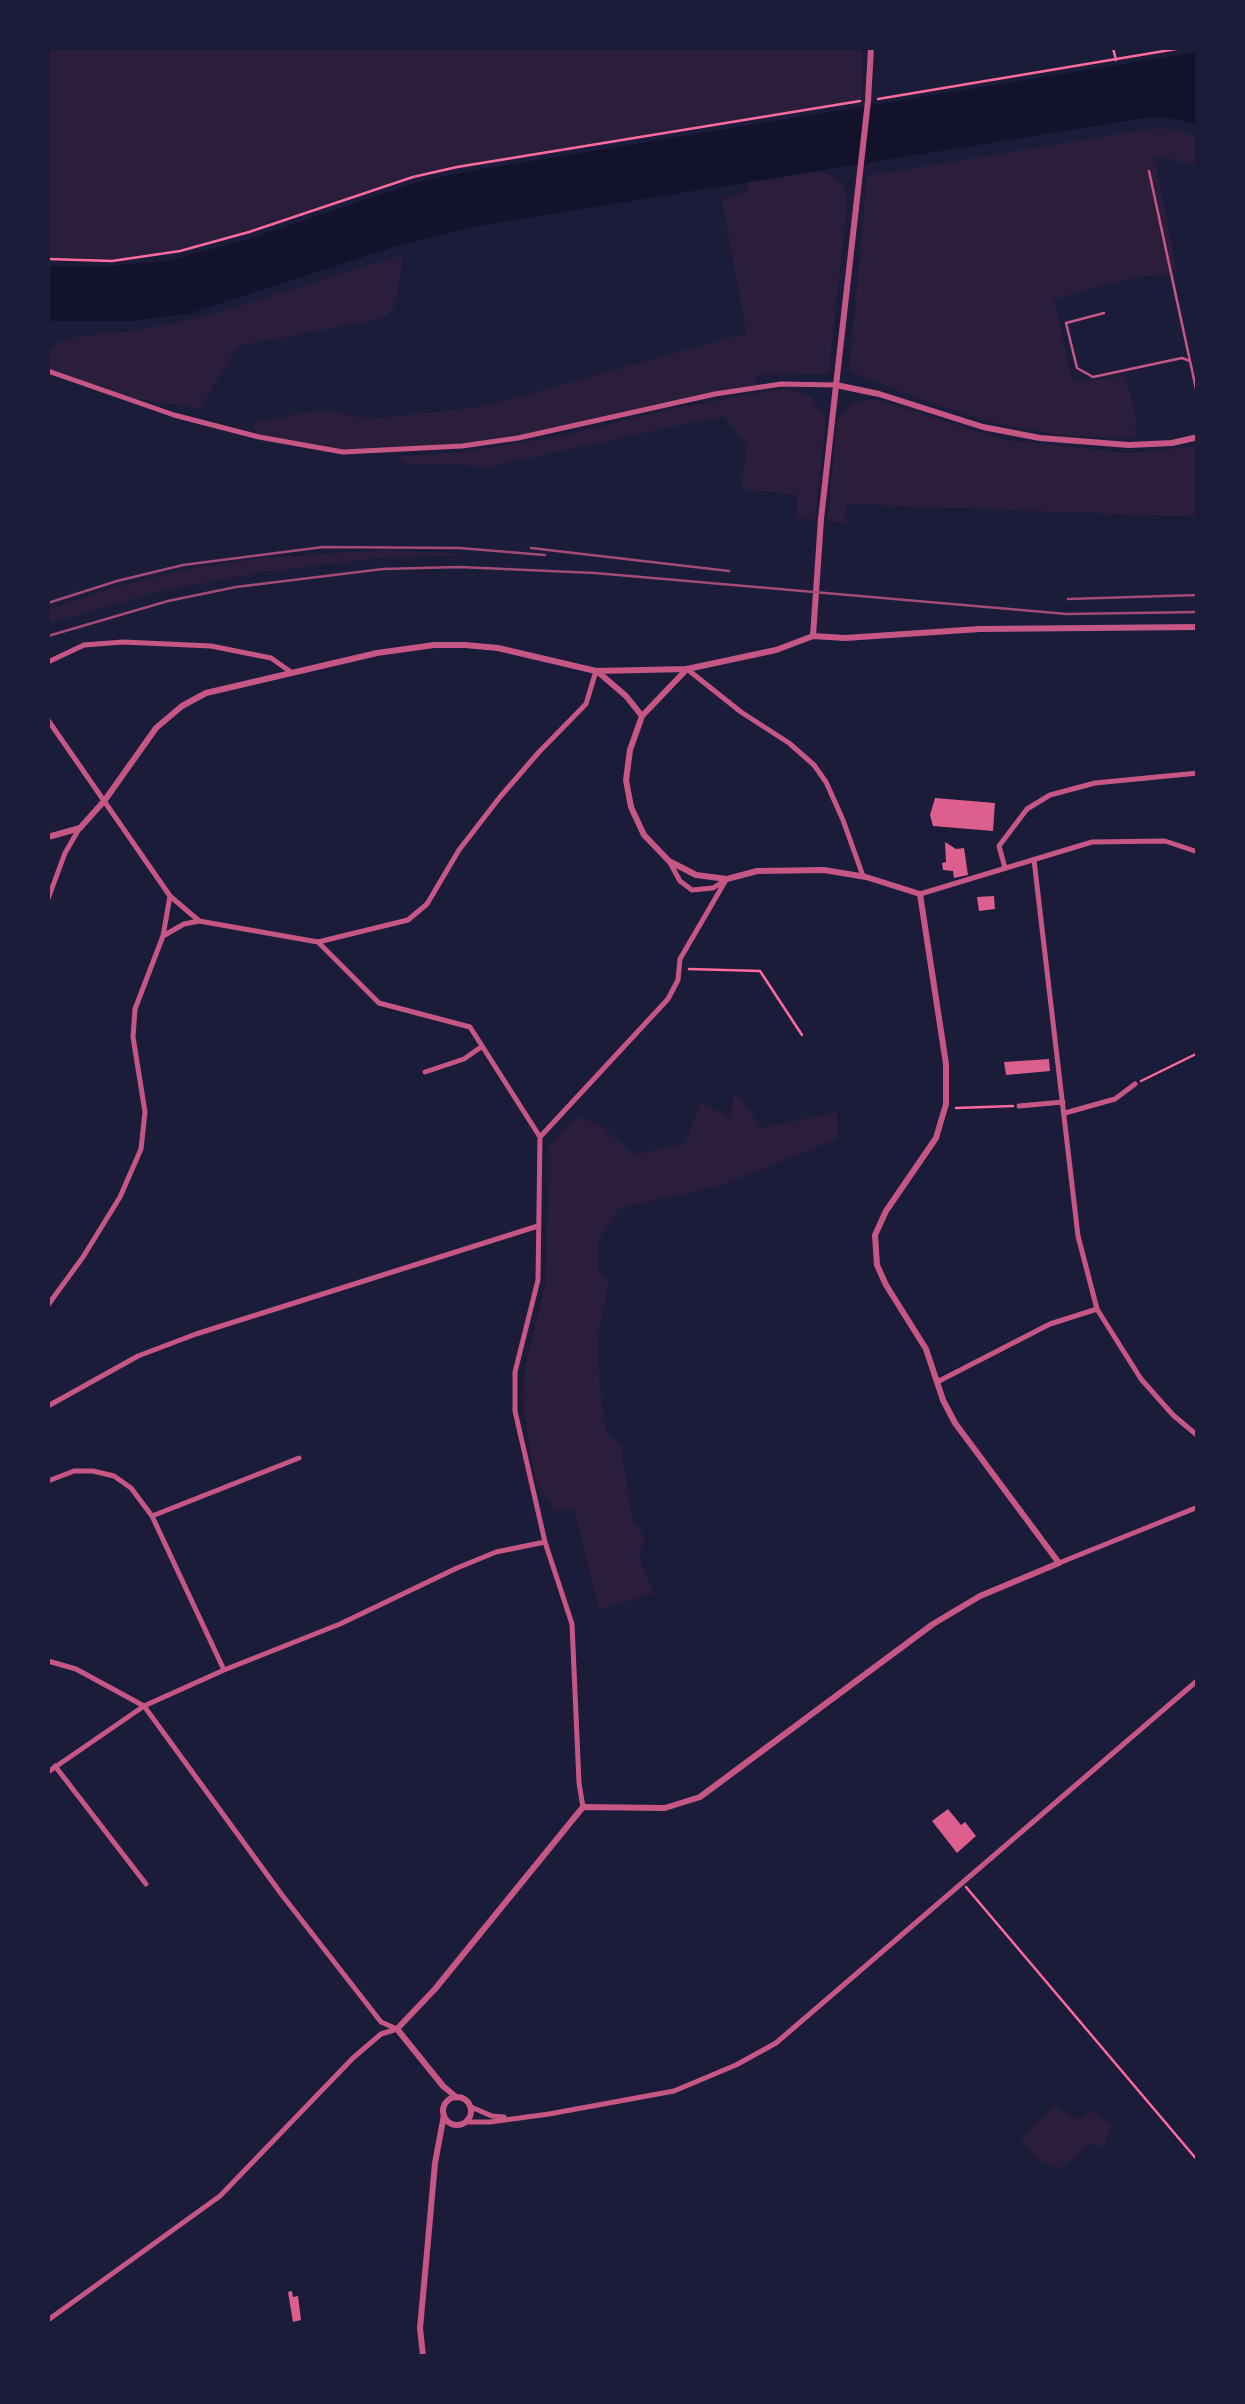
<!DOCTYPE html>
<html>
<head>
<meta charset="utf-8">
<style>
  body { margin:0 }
  #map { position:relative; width:1245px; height:2404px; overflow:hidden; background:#1b1b3a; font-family:Mulish,sans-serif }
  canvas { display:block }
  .frame { position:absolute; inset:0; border:50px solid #1b1b3a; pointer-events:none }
</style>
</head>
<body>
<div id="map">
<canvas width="1245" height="2404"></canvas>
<div class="frame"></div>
</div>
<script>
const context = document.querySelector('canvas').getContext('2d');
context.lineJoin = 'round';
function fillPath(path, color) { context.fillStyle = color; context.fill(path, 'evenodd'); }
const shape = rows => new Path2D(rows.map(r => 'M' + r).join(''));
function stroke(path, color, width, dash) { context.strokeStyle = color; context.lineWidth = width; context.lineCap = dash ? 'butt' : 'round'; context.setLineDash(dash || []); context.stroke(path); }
const green = shape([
  [48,48,862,48,863,101,413,177,209,244,112,261,70,261,48,259],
  [1150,129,1173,129,1197,136,1197,166,1163,157,1155,158,1177,272,1132,278,1054,299,1072,379,1081,383,1126,375,1136,417,1135,438,1064,436,999,424,930,403,849,371,867,176],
  [822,171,844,186,847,203,829,374,756,375,755,388,518,438,462,446,343,452,259,437,252,424,311,411,336,411,348,416,379,418,487,406,735,336,747,337,722,200,746,191,750,182],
  [401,255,403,262,395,307,383,318,238,346,200,409,117,396,48,371,48,354,54,345,74,337,139,330,205,317],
  [785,388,810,396,826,419,815,520,797,518,797,495,741,489,747,446,723,416,492,466,409,464,395,457,461,452,557,437,666,410],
  [876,399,1004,440,1128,453,1197,446,1197,517,847,504,844,523,827,521,837,420,852,402],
  [383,550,478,555,379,558,263,572,157,592,48,624,48,609,122,585,188,569,261,558],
  [735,1092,762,1128,837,1112,838,1139,719,1186,619,1208,598,1241,599,1274,609,1282,598,1338,600,1387,606,1433,621,1446,632,1519,644,1536,639,1557,654,1594,599,1609,574,1509,555,1510,535,1479,523,1404,526,1363,546,1281,548,1148,576,1117,599,1124,634,1155,685,1143,701,1102,729,1117],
  [1054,2106,1079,2120,1091,2111,1112,2125,1104,2147,1090,2144,1059,2169,1037,2158,1021,2138]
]);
const water = shape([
  [1197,52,1197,124,1163,117,1138,119,477,226,397,246,187,314,130,321,48,321,48,266,97,267,167,261,246,240,415,183,464,172]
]);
const building = shape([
  [935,798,995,803,993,831,933,826,930,815],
  [945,842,956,849,964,848,968,875,954,878,953,871,943,870,942,863,946,862],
  [994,896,995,909,979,911,977,897],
  [1049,1059,1050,1071,1006,1075,1004,1062],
  [948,1809,961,1825,965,1822,976,1836,957,1853,932,1821],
  [292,2291,293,2297,298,2296,301,2320,293,2322,288,2292]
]);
const path = shape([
  [1113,48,1116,60],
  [878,99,1182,48],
  [48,259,112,261,180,251,249,232,413,177,457,167,860,101],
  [689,969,760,971,802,1035],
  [1141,1081,1198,1053],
  [956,1108,1013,1106],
  [966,1887,1198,2161]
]);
const service = shape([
  [1149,171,1198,398],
  [1104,313,1066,323,1077,368,1093,377,1182,358,1190,361]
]);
const minor = shape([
  [48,371,174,415,259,437,343,452,462,446,518,438,715,394,781,384,836,385],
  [48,662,84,645,123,642,211,646,271,658,291,672],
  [687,669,741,712,789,743,814,765,826,782,843,820,863,876],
  [48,720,170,896,198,920],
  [1034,860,1078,1236,1097,1309,1141,1379,1173,1415,1198,1436],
  [669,861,680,881,692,890,713,888,724,881],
  [1005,868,999,846,1027,809,1050,795,1095,783,1198,773],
  [920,894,1092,842,1165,841,1198,852],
  [48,899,65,853,79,829],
  [163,936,184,924,199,921,318,942,408,920,427,904,459,850,500,797,539,752,586,704,596,671],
  [318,942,379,1003,470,1027,540,1137],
  [425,1072,464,1059,481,1047],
  [1019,1106,1063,1102],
  [1065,1113,1115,1099,1135,1084],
  [540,1137,538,1280,515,1372,515,1411,545,1542,572,1624,579,1783,583,1807],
  [540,1137,668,999,678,980,680,959,726,880],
  [48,1305,83,1257,120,1197,141,1149,145,1112,133,1037,135,1009,163,936,170,896],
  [939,1381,1050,1324,1097,1309],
  [48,1406,138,1356,196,1334,538,1226],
  [48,1481,74,1471,93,1471,114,1476,131,1488,152,1516,224,1670],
  [152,1516,299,1458],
  [1059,1563,1198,1507],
  [48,1661,76,1669,144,1706,282,1895,381,2022,397,2029],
  [55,1766,146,1884],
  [48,1772,144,1706,224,1670,340,1624,457,1568,496,1552,545,1542],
  [471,2107,492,2116,504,2117],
  [466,2122,490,2122,549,2114,674,2091,736,2065,776,2043,1198,1680],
  [48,2320,220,2196,353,2058,381,2034,394,2030]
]);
const tertiary = shape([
  [836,385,879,394,983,427,1040,438,1129,445,1172,443,1198,437],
  [813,636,821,519,868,101,871,48],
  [597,671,626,696,642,716],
  [48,837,80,828,105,800,156,728,182,706,206,693,377,653,434,645,465,645,498,648,596,671,687,669,776,650,813,636,845,638,980,629,1198,627],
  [456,2097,443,2086,397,2029,435,1989,583,1807,665,1808,700,1797,933,1624,980,1596,1059,1563,955,1423,943,1400,926,1349,886,1285,877,1265,875,1235,886,1211,936,1138,946,1104,946,1064,920,894,866,877,824,870,757,871,727,879,696,875,669,861,644,835,631,807,626,780,630,750,642,716,687,669],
  '443 2111a14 14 0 1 1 28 0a14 14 0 1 1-28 0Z',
  [423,2356,420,2328,426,2263,435,2163,444,2115]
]);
const rail = shape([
  [531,548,729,571],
  [1068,599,1198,595],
  [48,603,117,581,183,565,323,547,459,548,545,555],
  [48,636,168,601,236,587,383,569,459,567,595,573,1067,614,1198,612]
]);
fillPath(green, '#2a1e3b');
fillPath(water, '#12122b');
fillPath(building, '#dd5f8e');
stroke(path, '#ff6b9d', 2.5);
stroke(service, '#c65784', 2.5);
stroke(minor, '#c65784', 5);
stroke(tertiary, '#c65784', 6);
stroke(rail, '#a44b75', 2.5);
</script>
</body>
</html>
